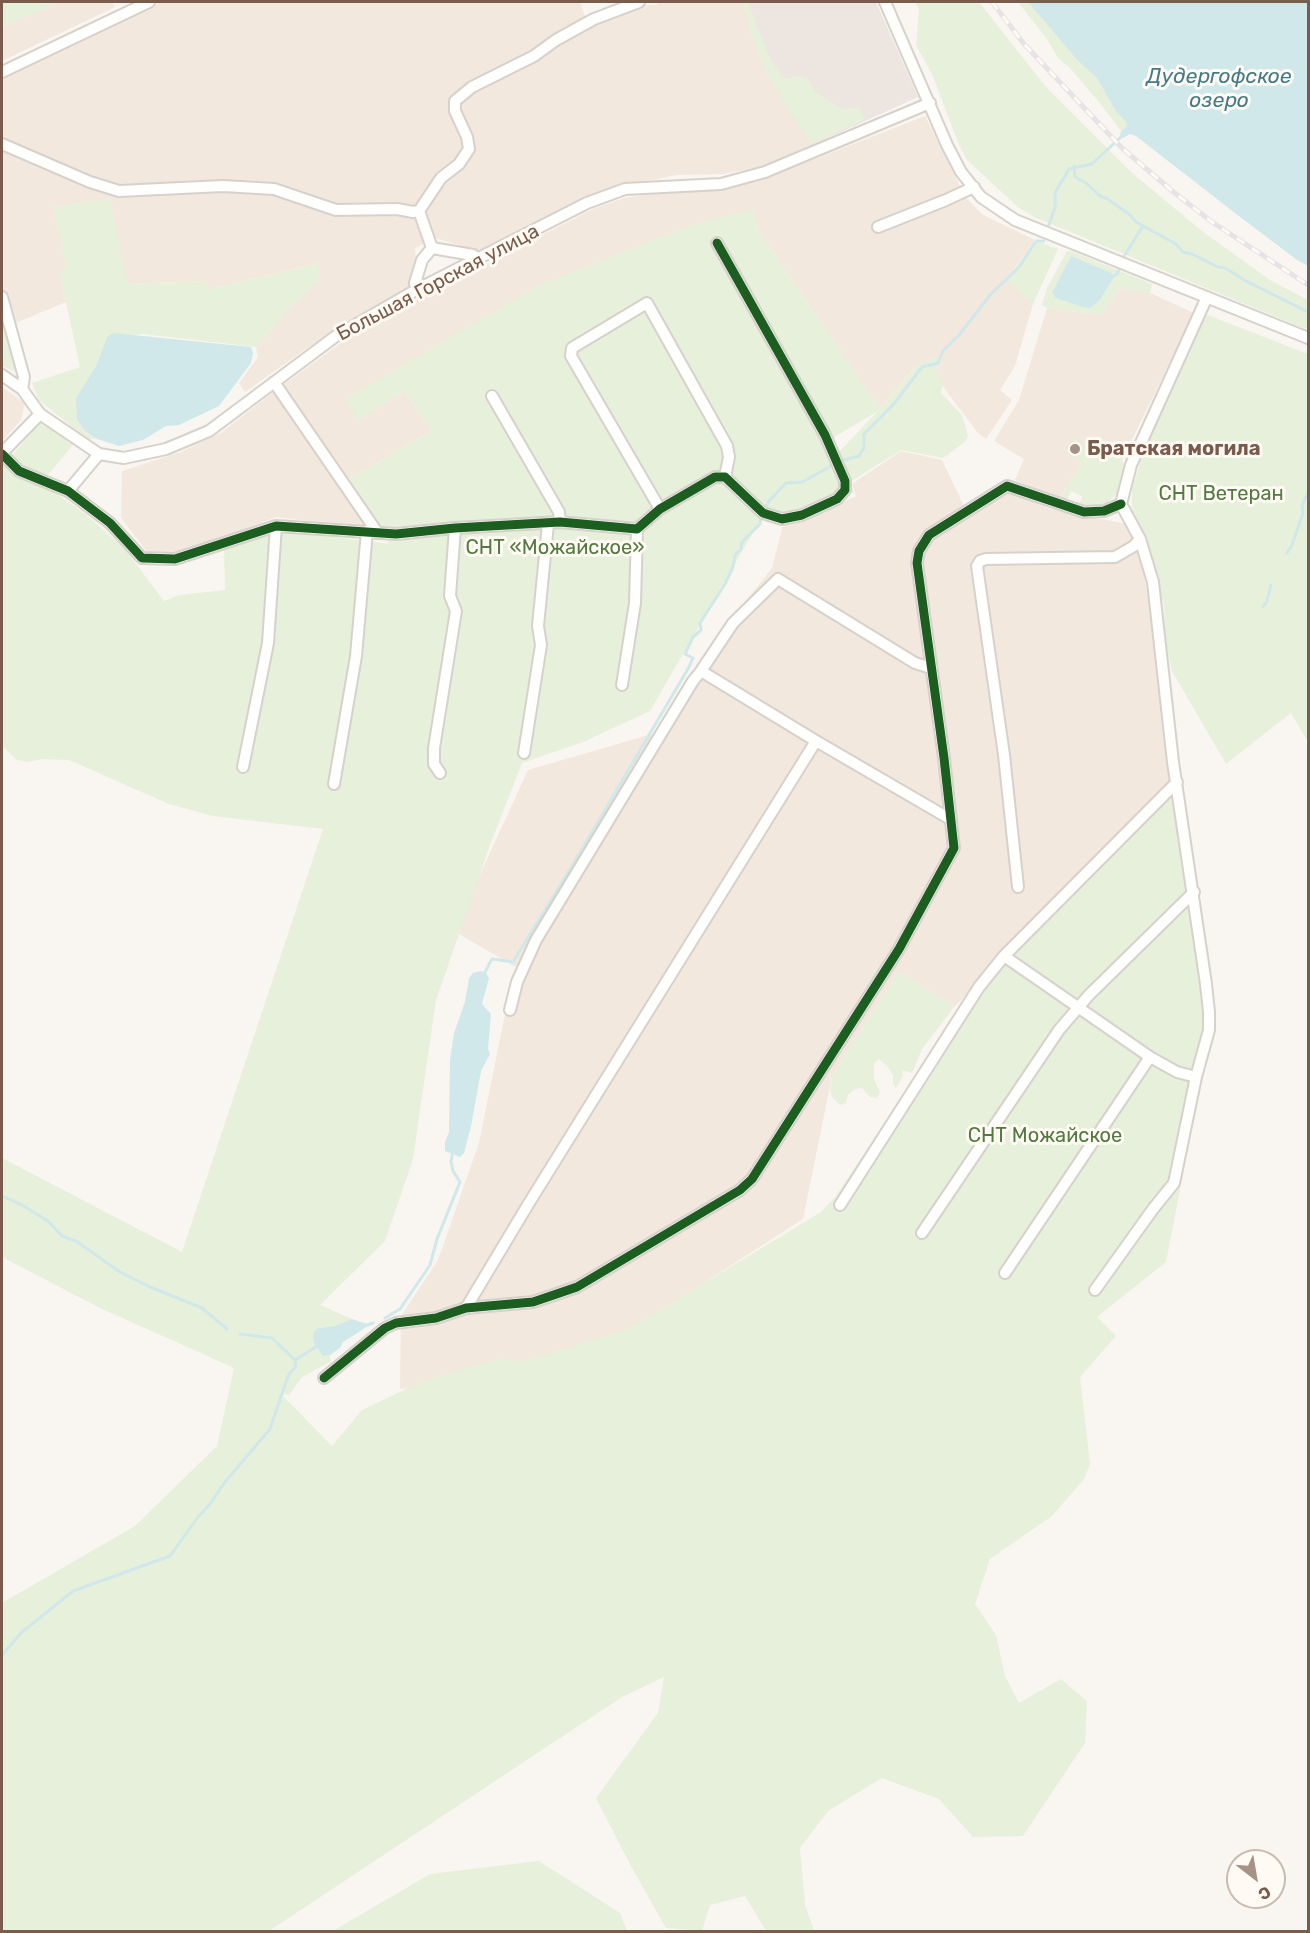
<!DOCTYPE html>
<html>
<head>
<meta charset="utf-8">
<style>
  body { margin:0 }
  #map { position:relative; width:1310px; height:1933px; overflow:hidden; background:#f9f5f0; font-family:Rubik,sans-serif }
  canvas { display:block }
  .frame { position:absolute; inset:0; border:3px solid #7a5c4d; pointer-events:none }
  .north { position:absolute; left:1226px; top:1849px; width:60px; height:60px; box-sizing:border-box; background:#fffaf3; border:2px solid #cabbb1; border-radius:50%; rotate:149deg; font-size:16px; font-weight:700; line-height:24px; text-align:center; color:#7a5c4d }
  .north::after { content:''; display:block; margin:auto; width:21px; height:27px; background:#a69286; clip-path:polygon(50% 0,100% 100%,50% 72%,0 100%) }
</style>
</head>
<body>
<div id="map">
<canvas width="1310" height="1933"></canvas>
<div class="frame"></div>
<div class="north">С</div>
</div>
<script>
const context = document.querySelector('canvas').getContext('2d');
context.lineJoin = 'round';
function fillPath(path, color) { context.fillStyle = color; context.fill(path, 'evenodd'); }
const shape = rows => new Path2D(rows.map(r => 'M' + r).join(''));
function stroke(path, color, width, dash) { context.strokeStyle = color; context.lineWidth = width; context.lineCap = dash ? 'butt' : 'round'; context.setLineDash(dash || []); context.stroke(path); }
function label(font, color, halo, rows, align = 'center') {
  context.font = font + ' Rubik,sans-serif'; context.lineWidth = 6; context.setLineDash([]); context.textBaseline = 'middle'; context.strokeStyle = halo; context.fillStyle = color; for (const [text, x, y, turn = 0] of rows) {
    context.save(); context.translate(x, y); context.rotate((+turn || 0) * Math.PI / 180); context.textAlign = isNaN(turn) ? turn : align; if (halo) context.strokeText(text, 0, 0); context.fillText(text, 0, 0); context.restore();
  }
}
const residential = shape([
  [59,2,112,2,115,7,2,61,2,27],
  [146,2,580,2,588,25,638,5,655,5,661,2,741,2,755,45,768,77,789,113,812,145,763,166,723,174,676,175,603,191,478,251,436,238,415,248,418,284,371,309,310,346,245,392,239,383,258,357,256,347,287,311,320,280,318,263,209,290,205,281,126,284,110,199,53,207,67,266,60,276,66,302,13,324,2,287,2,71],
  [925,116,966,198,983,215,1035,240,1006,279,1033,304,1015,366,1000,390,1012,400,986,439,978,433,928,367,916,366,880,409,757,229,753,210,539,285,358,421,404,391,431,431,349,479,283,385,363,327,593,209,624,198,771,176],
  [1120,288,1150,293,1194,313,1122,460,1105,450,1100,456,1081,463,1059,499,1015,480,1024,459,994,441,1019,400,1047,308,1101,315],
  [2,387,25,403,21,420,2,441],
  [275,391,366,523,358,528,277,517,178,554,149,554,121,518,122,471,181,452,222,432],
  [901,451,942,460,968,515,1008,491,1050,509,1127,524,1142,561,1149,605,1172,782,1004,947,973,988,954,1007,899,971,832,1076,803,1219,574,1367,400,1389,401,1316,438,1260,479,1143,505,1014,524,972,454,931,528,770,659,732,734,616,772,568,783,525,806,520,856,496,852,484]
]);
const industrial = shape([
  [741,2,876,2,918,97,812,145,789,113,768,77,755,45]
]);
const green = shape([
  [2,2,59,2,2,27],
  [742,2,748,2,769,56,779,72,786,79,797,76,807,78,817,93,843,109,859,108,865,119,812,144,790,112,768,76,755,45],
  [915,2,979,2,1046,87,1131,172,1202,231,1270,280,1308,300,1308,330,1034,217,1019,208,967,160,959,145,932,74,916,45,919,9],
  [1018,2,1028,2,1077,60,1097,78,1115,110,1126,122,1127,126,1121,131,1099,102,1070,68,1058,58,1047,39],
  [110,199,127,284,205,281,209,290,319,263,320,280,287,311,256,347,143,334,107,337,96,366,76,398,85,431,97,439,87,439,39,400,32,383,80,367,60,275,66,266,53,207],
  [753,209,757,229,880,409,919,363,936,356,939,358,936,369,943,382,941,393,962,415,968,436,965,442,943,458,901,450,850,482,854,492,806,517,763,515,650,711,583,742,522,763,490,845,436,1000,413,1159,385,1241,320,1305,352,1319,335,1326,318,1328,323,1356,330,1355,330,1362,302,1377,289,1395,281,1394,332,1446,362,1410,423,1381,499,1359,522,1362,628,1329,821,1212,836,1196,973,988,1004,947,1172,782,1214,1014,1166,1262,1097,1317,1116,1336,1080,1377,1090,1464,1084,1479,1052,1516,990,1559,975,1604,996,1635,1005,1676,1019,1703,1061,1679,1087,1701,1085,1743,1023,1836,973,1837,939,1799,882,1778,828,1811,800,1848,805,1905,814,1931,766,1931,745,1896,710,1905,702,1931,666,1928,632,1868,596,1798,658,1713,664,1677,622,1697,269,1931,2,1931,2,1603,135,1526,217,1446,234,1368,100,1308,2,1257,2,1158,182,1252,323,829,213,816,169,804,69,760,42,759,27,762,17,760,2,746,2,467,41,422,73,445,41,483,83,512,125,549,164,601,179,595,225,590,224,549,281,530,389,544,349,479,431,431,404,391,358,421,345,399,539,285,691,225],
  [878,411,839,452,838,456,831,439],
  [1035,240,1058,249,1033,304,1006,280],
  [1067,251,1071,251,1152,284,1150,293,1120,288,1101,315,1047,308,1042,305,1047,288],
  [1071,256,1113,279,1099,301,1091,308,1052,292],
  [2,314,16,366,16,370,13,371,2,366],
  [1205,314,1308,354,1308,742,1291,713,1226,764,1172,671,1165,640,1164,605,1145,537,1132,511,1132,489,1146,445],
  [1074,438,1100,456,1104,450,1122,460,1125,466,1118,493,1105,504,1097,506,1079,505,1082,496,1071,491,1066,502,1059,499,1081,463,1066,451],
  [899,971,954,1007,922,1049,912,1073,902,1070,903,1076,896,1088,893,1084,893,1075,888,1067,879,1059,874,1063,874,1079,880,1092,877,1098,870,1097,862,1088,855,1089,848,1095,846,1103,840,1105,832,1097,830,1090,832,1076],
  [539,1861,620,1913,627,1931,333,1931,430,1874]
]);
const water = shape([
  [1028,2,1308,2,1308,266,1297,260,1231,210,1136,136,1130,134,1123,138,1120,135,1121,131,1127,126,1126,122,1115,110,1097,78,1077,60],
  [1071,256,1111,273,1113,279,1099,301,1091,308,1083,307,1056,298,1052,292],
  [113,333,251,347,253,353,251,363,219,406,179,425,166,426,143,440,119,446,97,439,85,431,77,419,76,398,96,366,107,337],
  [481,971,486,973,489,978,482,1004,491,1014,488,1049,490,1054,481,1071,471,1126,464,1153,460,1157,445,1151,445,1142,449,1132,450,1060,454,1033,465,1002,469,978,473,973],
  [352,1319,367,1324,365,1328,343,1342,340,1348,330,1355,323,1356,314,1343,313,1333,318,1328,335,1326]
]);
const stream = shape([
  [1074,166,1075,177,1086,183,1100,196,1108,199,1130,215,1136,222,1176,244,1183,252,1192,254,1218,267,1225,268,1246,281,1308,312],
  [1048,228,1055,207,1055,193,1069,169,1092,164,1124,134],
  [1124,256,1143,226],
  [1110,278,1117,274,1119,270],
  [840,461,859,456,864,448,864,434,893,405,922,367,938,363,943,351,959,335,991,294,1019,267,1034,244,1037,241,1044,241],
  [764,510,769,501,786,483,802,482,833,465],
  [1287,553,1292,545,1303,513,1302,505,1308,493],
  [1263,607,1267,601,1271,585],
  [484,974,492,959,513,962,575,861,689,667,693,658,685,654,693,637,701,630,700,623,725,584,733,567,735,555,741,549,742,542,760,524,761,515],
  [2,1196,22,1205,48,1221,62,1236,76,1241,120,1272,150,1287,202,1308,227,1329],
  [385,1318,400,1309,430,1265,437,1239,460,1182,453,1171,451,1161,453,1151],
  [364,1326,373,1323],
  [295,1360,319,1345],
  [2,1655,21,1633,73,1591,170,1556,198,1517,210,1504,225,1482,270,1429,287,1379,290,1373,296,1367,295,1360,272,1338,240,1334]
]);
const minor = shape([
  [885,2,947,145,961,172,981,197,1015,220,1308,338],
  [2,72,149,2],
  [2,144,90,182,119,191,223,186,274,189,336,210,397,209,413,212,419,211,441,178,459,164,469,149,467,137,455,111,455,101,472,87,534,56,556,40,594,19,639,2],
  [419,211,432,248],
  [878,227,946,200,974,187],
  [432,248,473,255,479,260],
  [416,290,415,283,422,260,432,248],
  [2,297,24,377,22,389],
  [2,375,22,389,40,414,99,454,124,458,166,449,209,431,336,336,416,290,587,203,625,189,721,184,765,172,930,103],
  [274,382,377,532],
  [492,396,559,512,560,522],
  [2,453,40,414],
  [2,454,19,471,68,491,110,523,142,558,175,559,276,526,396,534,455,528,560,522,637,529,660,509,715,477,725,477,763,513,782,519,802,515,837,499,845,490,845,481,825,435,717,243],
  [68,491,99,454],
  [660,509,571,356,572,348,647,303,727,446,729,457,725,477],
  [701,671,816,741,950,819],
  [622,685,635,603,637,529],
  [524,753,541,645,538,626,548,524],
  [243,767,268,643,276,526],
  [440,773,434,764,434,748,456,611,450,596,455,528],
  [334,784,356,656,367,531],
  [1018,887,1004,755,977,566,980,561,986,559,1115,557,1134,546,1140,539],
  [1004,956,1150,1057,1177,1072,1196,1077],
  [510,1010,517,982,536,940,693,681,701,671,733,623,778,579,915,663,931,668],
  [840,1205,979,987,1004,956,1177,782],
  [922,1233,1059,1030,1089,995,1194,892],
  [1005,1273,1150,1057],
  [1095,1290,1153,1209,1174,1183,1196,1077,1209,1030,1209,1012,1206,984,1173,762,1153,582,1140,539,1121,504,1131,465,1207,297],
  [466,1308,529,1203,816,741],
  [324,1378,385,1328,396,1323,436,1318,466,1308,533,1302,577,1287,740,1190,752,1179,899,949,954,848,944,758,917,563,919,551,929,535,1007,486,1084,512,1104,511,1121,504]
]);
const rail = shape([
  [992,2,1024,44,1122,148,1171,190,1212,222,1308,285]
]);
const cycleway = shape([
  [2,454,19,471,68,491,110,523,142,558,175,559,276,526,396,534,455,528,560,522,637,529,660,509,715,477,725,477,763,513,782,519,802,515,837,499,845,490,845,481,825,435,717,243],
  [324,1378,385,1328,396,1323,436,1318,466,1308,533,1302,577,1287,740,1190,752,1179,899,949,954,848,944,758,917,563,919,551,929,535,1007,486,1084,512,1104,511,1121,504]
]);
const markers = [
  [1075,449,6,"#a69286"]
];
const streetNames = [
  ["Большая Горская улица",438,283,-28]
];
const poiNames = [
  ["Братская могила",1087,449]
];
const parkNames = [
  ["СНТ Ветеран",1221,494],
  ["СНТ «Можайское»",555,548],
  ["СНТ Можайское",1045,1136]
];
const waterNames = [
  ["Дудергофское",1219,77],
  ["озеро",1219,101]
];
fillPath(residential, '#f2e8de');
fillPath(industrial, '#ede5e0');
fillPath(green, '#e7f0db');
fillPath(water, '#d0e8ea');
stroke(stream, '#d0e8ea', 3);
stroke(minor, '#d7d1cb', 14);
stroke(minor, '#fefefd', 10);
stroke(rail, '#e6e3e7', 5);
stroke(rail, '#fffaf3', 3, [9]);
stroke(cycleway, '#1b5e20', 9);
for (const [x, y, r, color] of markers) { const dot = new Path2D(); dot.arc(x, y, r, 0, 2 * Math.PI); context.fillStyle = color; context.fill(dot); stroke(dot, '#fffaf3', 2); }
label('20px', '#7a5c4d', '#fffaf3', streetNames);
label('bold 20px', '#7a5c4d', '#fffaf3', poiNames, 'left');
label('20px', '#537a41', '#fffaf3', parkNames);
label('italic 21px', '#437c86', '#fffaf3', waterNames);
</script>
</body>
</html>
